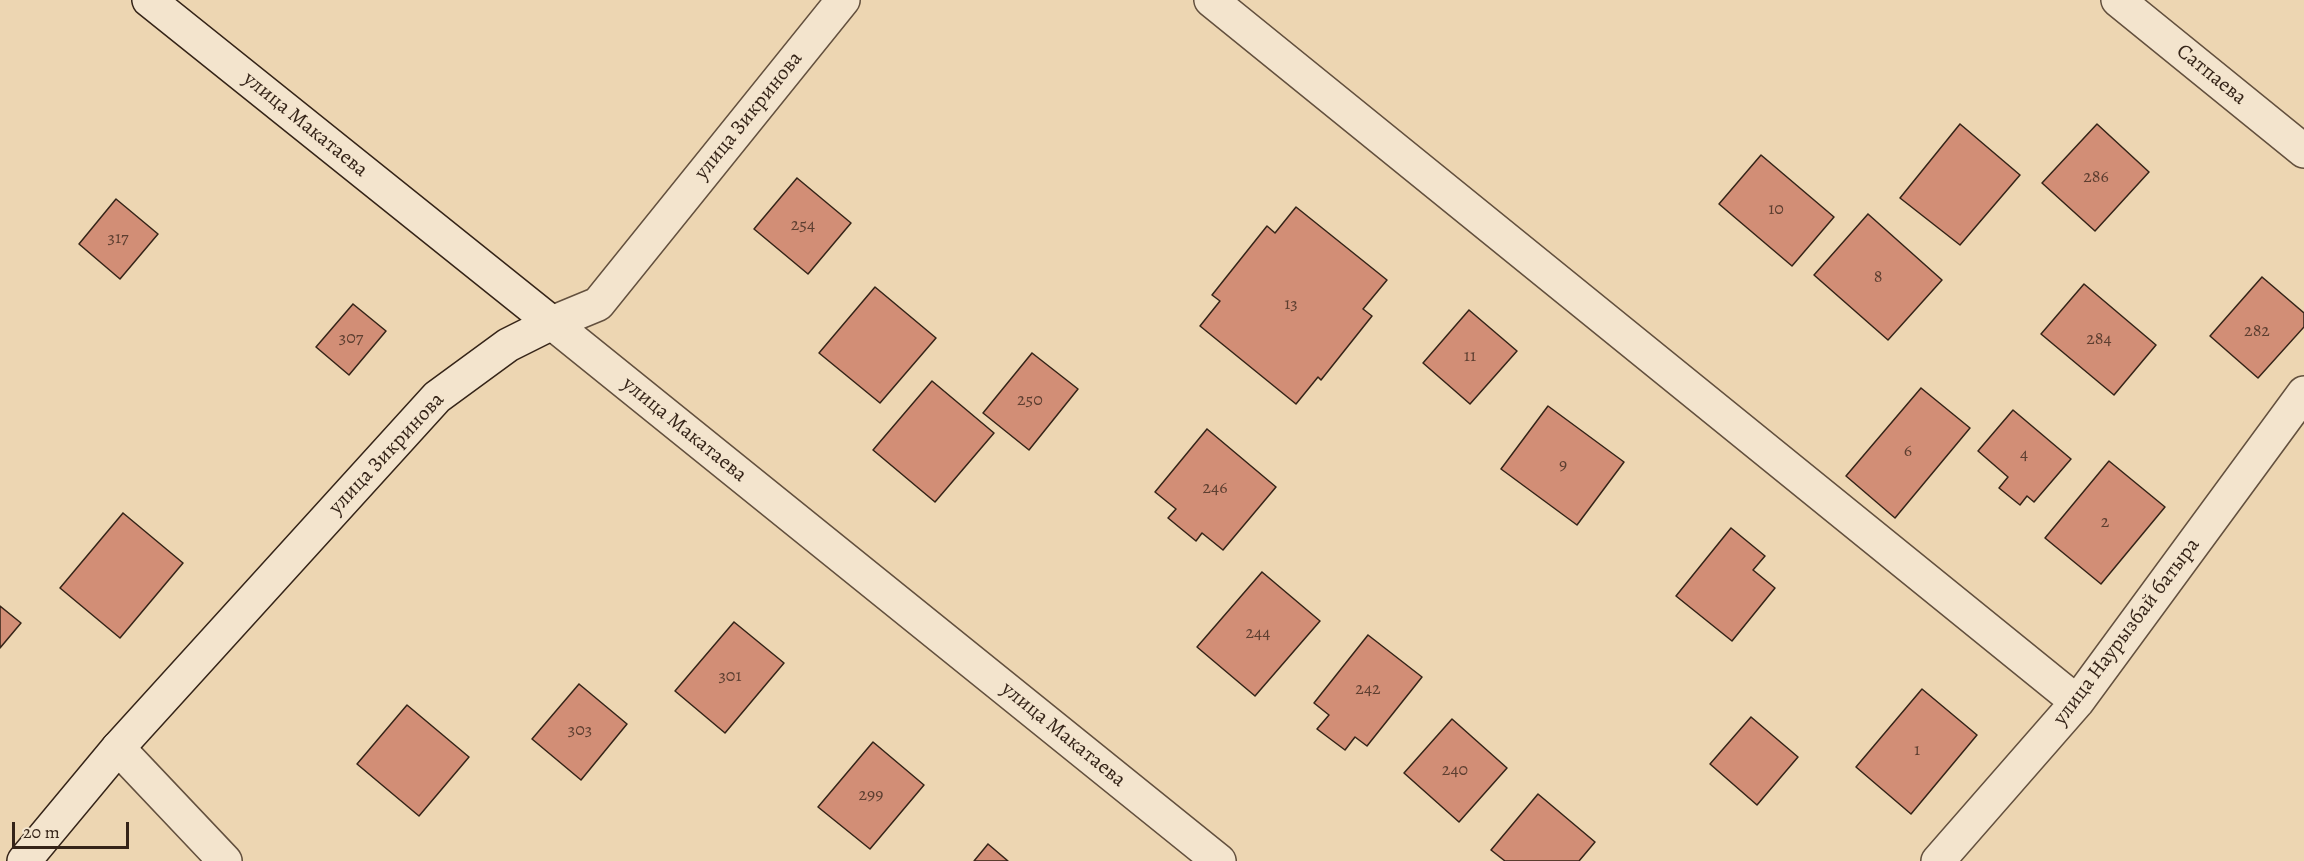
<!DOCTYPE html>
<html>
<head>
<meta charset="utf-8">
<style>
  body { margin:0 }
  #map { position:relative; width:2304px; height:861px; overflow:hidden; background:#edd6b2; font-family:Alegreya,serif }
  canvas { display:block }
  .scale { position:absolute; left:12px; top:822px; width:117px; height:27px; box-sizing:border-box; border:3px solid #352418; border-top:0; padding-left:8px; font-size:18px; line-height:21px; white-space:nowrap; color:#352418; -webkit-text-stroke:4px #f3e4cd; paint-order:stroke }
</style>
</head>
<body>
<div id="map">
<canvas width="2304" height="861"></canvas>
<div class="scale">20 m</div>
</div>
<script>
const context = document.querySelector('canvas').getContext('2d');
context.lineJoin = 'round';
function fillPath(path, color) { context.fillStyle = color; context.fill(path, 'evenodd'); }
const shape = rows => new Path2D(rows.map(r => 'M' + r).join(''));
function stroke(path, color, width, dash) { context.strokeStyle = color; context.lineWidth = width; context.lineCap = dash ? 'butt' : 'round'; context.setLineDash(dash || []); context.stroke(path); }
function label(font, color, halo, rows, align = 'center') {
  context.font = font + ' Alegreya,serif'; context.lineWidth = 4.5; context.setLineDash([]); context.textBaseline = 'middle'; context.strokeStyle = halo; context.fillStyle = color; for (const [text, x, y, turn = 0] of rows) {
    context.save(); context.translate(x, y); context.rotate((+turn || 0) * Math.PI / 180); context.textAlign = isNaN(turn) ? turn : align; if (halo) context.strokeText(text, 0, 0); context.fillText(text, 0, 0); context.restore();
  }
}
const building = shape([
  [1960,124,2020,175,1960,245,1900,198,1960,124],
  [2097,124,2149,172,2095,231,2042,183,2097,124],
  [1761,155,1834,217,1792,266,1719,204,1761,155],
  [797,178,851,223,808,274,754,229,797,178],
  [116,199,158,234,120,279,79,244,116,199],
  [1296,207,1387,280,1363,309,1372,316,1321,380,1318,377,1296,404,1200,326,1220,301,1212,295,1267,226,1275,233,1296,207],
  [1868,214,1942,280,1888,340,1814,275,1868,214],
  [2262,277,2304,313,2304,327,2258,378,2210,336,2262,277],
  [2084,284,2156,345,2114,395,2041,334,2084,284],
  [875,287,936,338,880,403,819,353,875,287],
  [353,304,386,331,349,375,316,347,353,304],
  [1469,310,1517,351,1470,404,1423,363,1469,310],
  [1032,353,1078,389,1029,450,983,413,1032,353],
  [932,381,994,433,935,502,873,450,932,381],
  [1921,388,1970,428,1895,518,1846,476,1921,388],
  [1548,406,1624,462,1577,525,1501,469,1548,406],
  [2013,410,2071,459,2034,502,2027,496,2020,505,1999,488,2008,477,1978,451,2013,410],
  [1207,429,1276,487,1223,550,1202,533,1196,541,1168,518,1176,509,1155,492,1207,429],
  [2109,461,2165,507,2101,584,2045,538,2109,461],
  [123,513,183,563,120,638,60,588,123,513],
  [1731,528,1765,556,1753,570,1775,588,1732,641,1676,596,1731,528],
  [1262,572,1320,621,1255,696,1197,647,1262,572],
  [0,606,21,623,0,648,0,606],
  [734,622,784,663,725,733,675,691,734,622],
  [1368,635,1422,677,1367,746,1355,737,1345,750,1317,729,1329,715,1314,703,1368,635],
  [579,684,627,724,581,780,532,739,579,684],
  [1922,689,1977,735,1911,814,1856,767,1922,689],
  [407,705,469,757,419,816,357,764,407,705],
  [1751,717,1798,757,1757,805,1710,764,1751,717],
  [1452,719,1507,768,1459,822,1404,773,1452,719],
  [873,742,924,785,870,849,818,807,873,742],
  [1538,794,1595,842,1579,861,1505,861,1491,850,1538,794],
  [988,844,1008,861,974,861,988,844]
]);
const street = shape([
  [843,0,598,304,552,323,1219,861],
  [1211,0,2077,702],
  [2118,0,2304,151],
  [118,748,225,861],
  [1938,861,2077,702,2304,393]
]);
const secondary = shape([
  [24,861,118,748,437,397,508,345,552,323,149,0]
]);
const numberNames = [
  ["286",2096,178],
  ["10",1776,210],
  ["254",803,226],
  ["317",118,239],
  ["8",1878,278],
  ["13",1291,305],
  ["282",2257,332],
  ["307",351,339],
  ["284",2099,340],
  ["11",1470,357],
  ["250",1030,401],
  ["6",1908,452],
  ["4",2024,455],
  ["9",1563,466],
  ["246",1215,489],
  ["2",2105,523],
  ["244",1258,634],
  ["301",730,677],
  ["242",1368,690],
  ["303",580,731],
  ["1",1917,751],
  ["240",1455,771],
  ["299",871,796]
];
const streetNames = [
  ["Сатпаева",2211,75,39],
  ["улица Зикринова",749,116,-51],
  ["улица Макатаева",305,125,39],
  ["улица Макатаева",684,430,39],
  ["улица Зикринова",387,454,-47],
  ["улица Наурызбай батыра",2127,632,-53],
  ["улица Макатаева",1063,735,39]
];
fillPath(building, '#d28e76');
stroke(building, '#352418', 1.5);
stroke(street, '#63503e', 36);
stroke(secondary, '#352418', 36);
stroke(street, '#f3e4cd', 33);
stroke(secondary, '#f3e4cd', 33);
label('18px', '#5c3e30', null, numberNames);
label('21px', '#352418', '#f3e4cd', streetNames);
</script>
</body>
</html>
